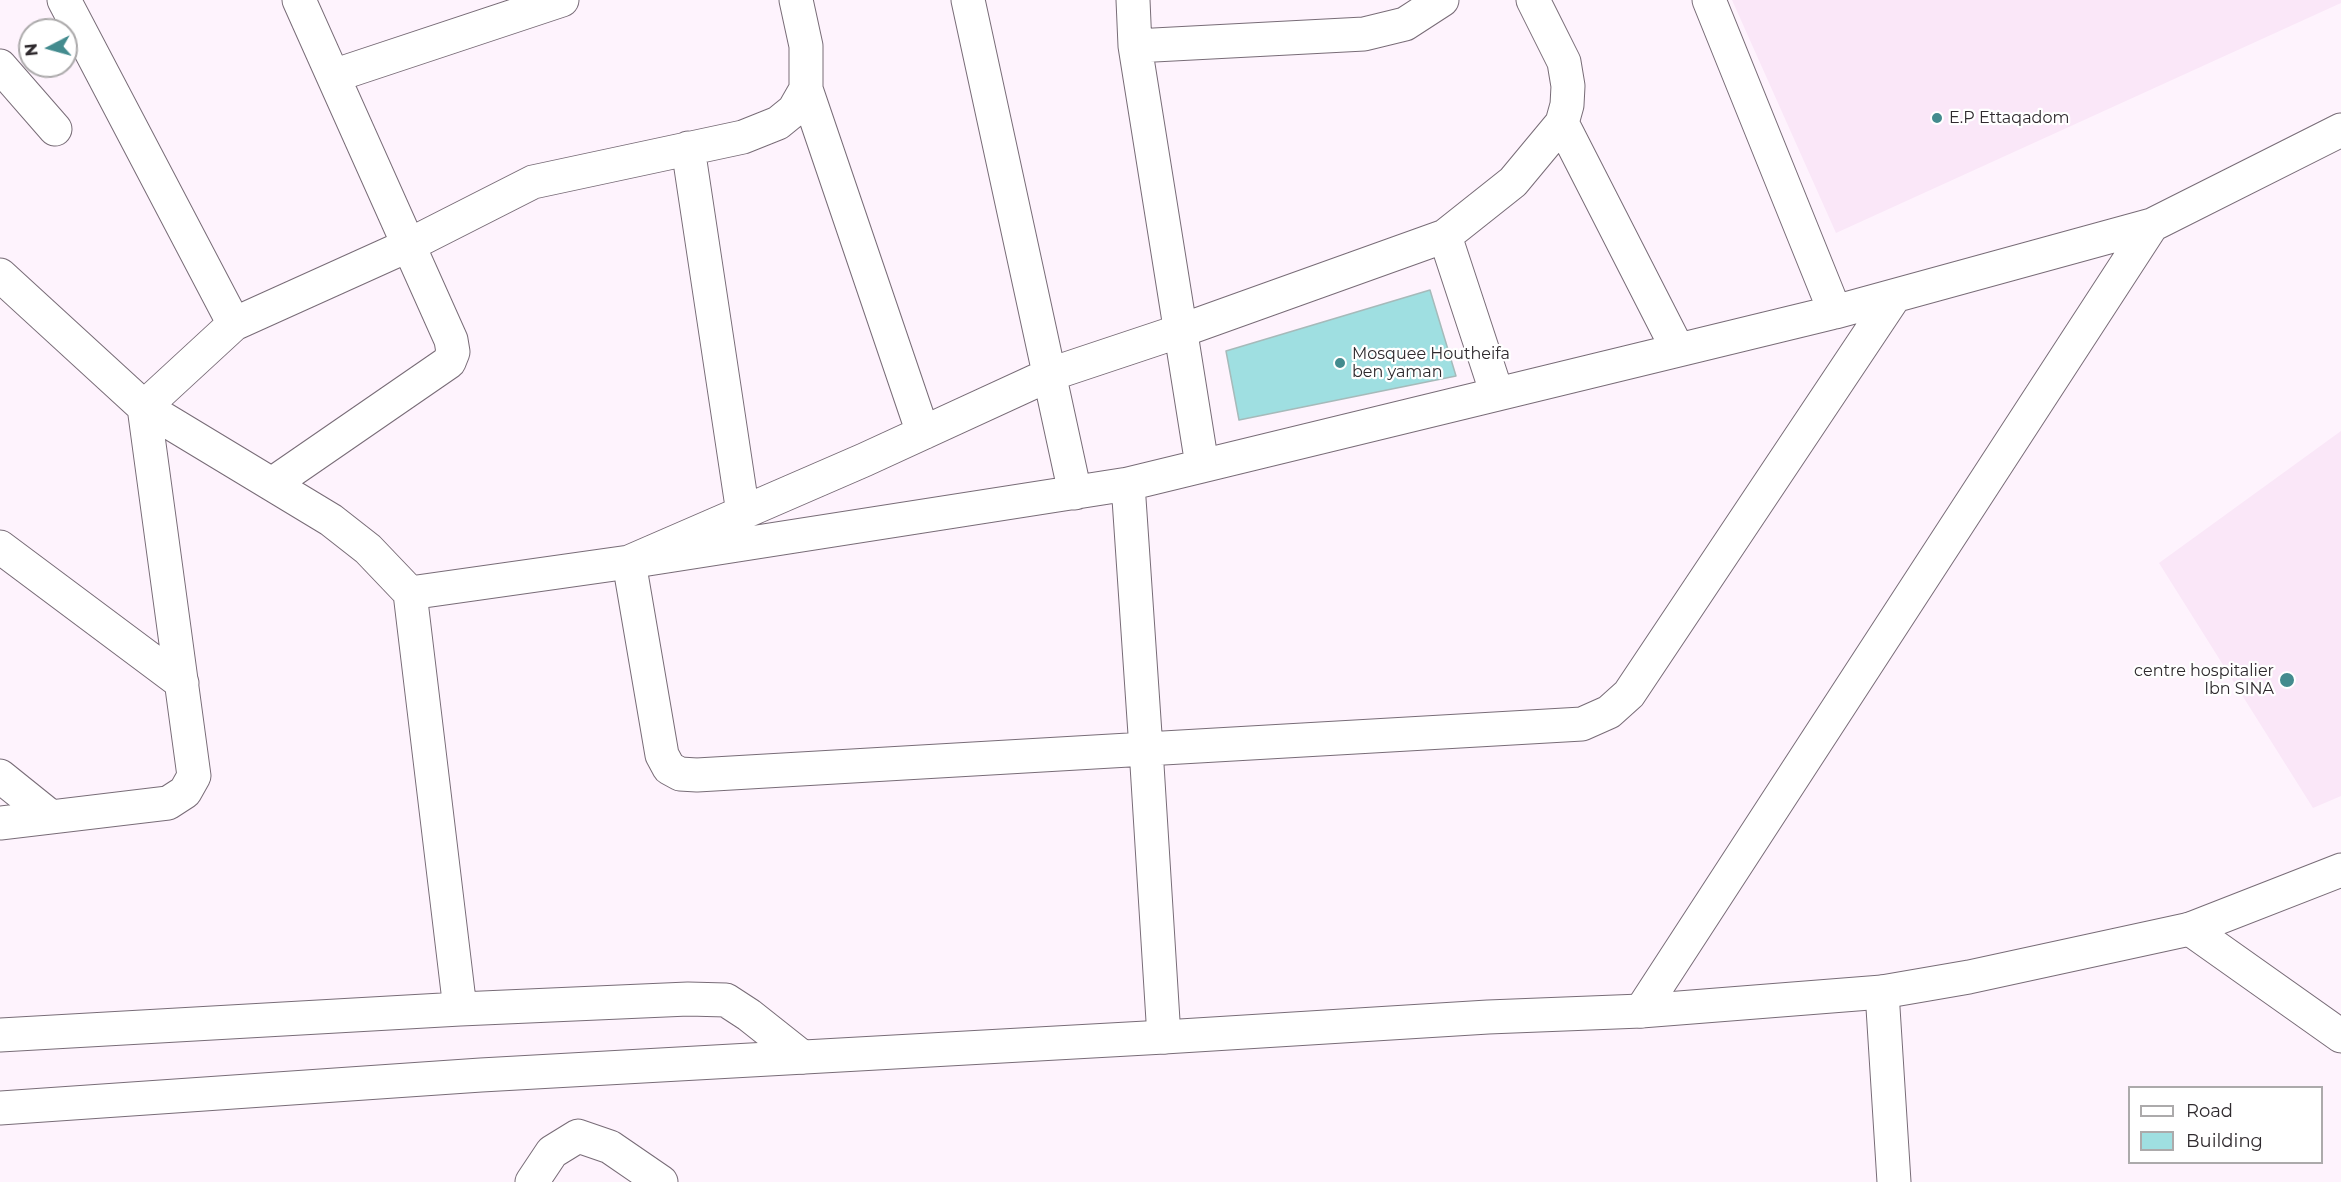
<!DOCTYPE html>
<html>
<head>
<meta charset="utf-8">
<style>
  body { margin:0 }
  #map { position:relative; width:2341px; height:1182px; overflow:hidden; background:#fef3fd; font-family:Montserrat,sans-serif }
  canvas { display:block }
  .legend { position:absolute; left:2128px; top:1086px; width:195px; height:78px; box-sizing:border-box; background:#fff; border:2px solid #acaaab; margin:0; padding:8px 10px; list-style:none; font-size:18px; color:#2f2a2e }
  .legend li { display:flex; align-items:center; gap:12px; height:30px }
  .legend b { width:30px; border:2px solid #acaaab }
  .north { position:absolute; left:18px; top:18px; width:60px; height:60px; box-sizing:border-box; background:#fff; border:2px solid #acaaab; border-radius:50%; rotate:264deg; font-size:16px; font-weight:700; line-height:24px; text-align:center; color:#2f2a2e }
  .north::after { content:''; display:block; margin:auto; width:21px; height:27px; background:#438b8e; clip-path:polygon(50% 0,100% 100%,50% 72%,0 100%) }
</style>
</head>
<body>
<div id="map">
<canvas width="2341" height="1182"></canvas>
<ul class="legend">
<li><b style="height:8px;background:#fff"></b>Road</li>
<li><b style="height:16px;background:#9fdfe1"></b>Building</li>
</ul>
<div class="north">N</div>
</div>
<script>
const context = document.querySelector('canvas').getContext('2d');
context.lineJoin = 'round';
function fillPath(path, color) { context.fillStyle = color; context.fill(path, 'evenodd'); }
const shape = rows => new Path2D(rows.map(r => 'M' + r).join(''));
function stroke(path, color, width, dash) { context.strokeStyle = color; context.lineWidth = width; context.lineCap = dash ? 'butt' : 'round'; context.setLineDash(dash || []); context.stroke(path); }
function label(font, color, halo, rows, align = 'center') {
  context.font = font + ' Montserrat,sans-serif'; context.lineWidth = 4.5; context.setLineDash([]); context.textBaseline = 'middle'; context.strokeStyle = halo; context.fillStyle = color; for (const [text, x, y, turn = 0] of rows) {
    context.save(); context.translate(x, y); context.rotate((+turn || 0) * Math.PI / 180); context.textAlign = isNaN(turn) ? turn : align; if (halo) context.strokeText(text, 0, 0); context.fillText(text, 0, 0); context.restore();
  }
}
const built = shape([
  [1732,0,2341,0,2341,3,1836,233],
  [2341,431,2341,796,2313,808,2159,563]
]);
const building = shape([
  [1430,290,1456,376,1239,420,1226,351,1430,290]
]);
const minor = shape([
  [64,0,234,324],
  [968,0,1075,493],
  [1133,0,1135,46,1202,465],
  [1709,0,1835,312],
  [1135,46,1364,34,1405,24,1442,0],
  [0,66,55,129],
  [333,76,562,0],
  [806,89,923,433],
  [1562,123,1678,350],
  [688,148,743,513],
  [1445,236,1497,394],
  [0,275,144,407,331,520,368,549,410,593,629,562,1128,484,1835,312,2152,225,2341,130],
  [272,484,449,362,453,352,451,340,299,0],
  [1128,484,1146,749,1582,724,1609,712,1629,694,1894,297],
  [0,547,182,683],
  [410,593,460,1009],
  [0,776,51,817],
  [0,823,168,803,185,792,194,776,144,407,234,324,409,245,533,182,743,137,778,123,794,110,806,89,806,46,796,0],
  [2190,929,2341,1036],
  [1882,992,1894,1182],
  [1641,1011,2152,225],
  [0,1035,460,1009,688,999,726,1000,749,1015,802,1057],
  [1164,1037,1146,749,697,775,680,774,669,768,662,755,629,562,864,460,1051,374,1180,331,1445,236,1513,182,1562,123,1567,105,1568,86,1564,62,1533,0],
  [532,1182,552,1152,578,1136,610,1147,661,1182]
]);
const major = shape([
  [0,1108,481,1075,1164,1037,1488,1017,1641,1011,1882,992,1969,977,2190,929,2341,870]
]);
const markers = [
  [1937,118,6,"#438b8e"],
  [1340,363,6,"#438b8e"],
  [2287,680,8,"#438b8e"]
];
const poiNames = [
  ["E.P Ettaqadom",1949,118],
  ["Mosquee Houtheifa",1352,354],
  ["ben yaman",1352,372],
  ["centre hospitalier",2274,671,"right"],
  ["Ibn SINA",2274,689,"right"]
];
fillPath(built, '#fae7f8');
fillPath(building, '#9fdfe1');
stroke(building, '#a6baba', 1.5);
stroke(minor, '#786c77', 35);
stroke(major, '#786c77', 35);
stroke(minor, '#fff', 33);
stroke(major, '#fff', 33);
for (const [x, y, r, color] of markers) { const dot = new Path2D(); dot.arc(x, y, r, 0, 2 * Math.PI); context.fillStyle = color; context.fill(dot); stroke(dot, '#fff', 2); }
label('16px', '#2f2a2e', '#fff', poiNames, 'left');
</script>
</body>
</html>
